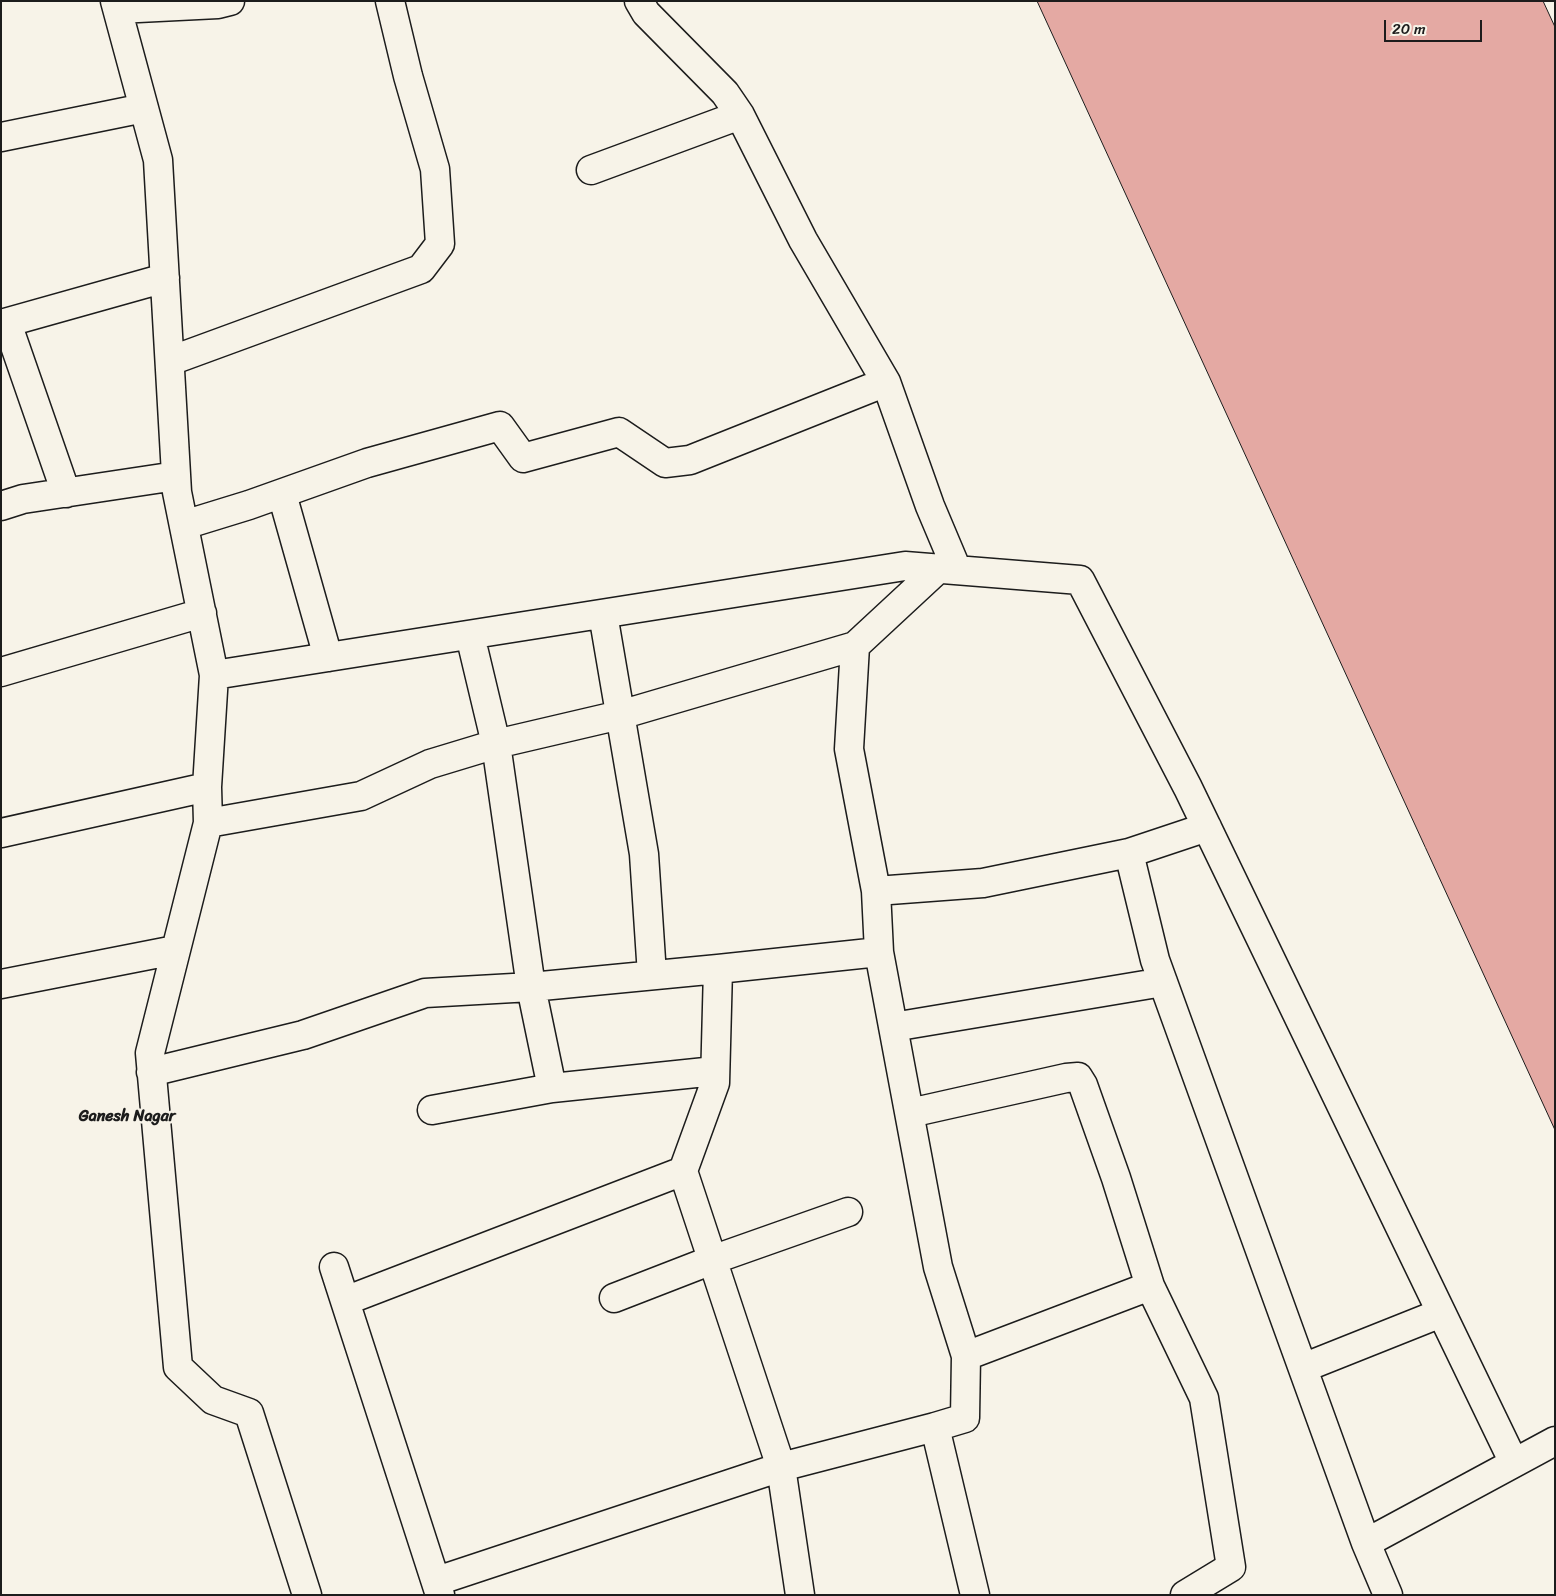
<!DOCTYPE html>
<html>
<head>
<meta charset="utf-8">
<style>
  body { margin:0 }
  #map { position:relative; width:1556px; height:1596px; overflow:hidden; background:#f7f3e8; font-family:Sriracha,sans-serif }
  canvas { display:block }
  .frame { position:absolute; inset:0; border:2px solid #1c1c1c; pointer-events:none }
  .scale { position:absolute; left:1384px; top:20px; width:98px; height:22px; box-sizing:border-box; border:2px solid #1c1c1c; border-top:0; padding-left:6px; font-size:15px; line-height:18px; white-space:nowrap; color:#1c1c1c; -webkit-text-stroke:4px #f7f3e8; paint-order:stroke }
</style>
</head>
<body>
<div id="map">
<canvas width="1556" height="1596"></canvas>
<div class="frame"></div>
<div class="scale">20 m</div>
</div>
<script>
const context = document.querySelector('canvas').getContext('2d');
context.lineJoin = 'round';
function fillPath(path, color) { context.fillStyle = color; context.fill(path, 'evenodd'); }
const shape = rows => new Path2D(rows.map(r => 'M' + r).join(''));
function stroke(path, color, width, dash) { context.strokeStyle = color; context.lineWidth = width; context.lineCap = dash ? 'butt' : 'round'; context.setLineDash(dash || []); context.stroke(path); }
function label(font, color, halo, rows, align = 'center') {
  context.font = font + ' Sriracha,sans-serif'; context.lineWidth = 4.5; context.setLineDash([]); context.textBaseline = 'middle'; context.strokeStyle = halo; context.fillStyle = color; for (const [text, x, y, turn = 0] of rows) {
    context.save(); context.translate(x, y); context.rotate((+turn || 0) * Math.PI / 180); context.textAlign = isNaN(turn) ? turn : align; if (halo) context.strokeText(text, 0, 0); context.fillText(text, 0, 0); context.restore();
  }
}
const building = shape([
  [1037,1,1543,1,1555,27,1555,1130,1037,1]
]);
const minor = shape([
  [115,1,158,160,177,492,214,675,207,787,208,823,150,1053,178,1367,213,1400,249,1413,307,1595],
  [639,1,646,13,725,93,740,115,803,240,886,382,930,506,957,570],
  [118,9,218,4,230,1],
  [1,137,144,108],
  [591,170,740,115],
  [7,323,66,493],
  [1,324,165,278],
  [170,361,421,269,440,244,435,169,408,76,390,1],
  [282,494,328,657],
  [1,506,23,499,176,476],
  [184,525,249,505,367,463,500,426,523,458,619,432,665,463,690,460,886,382],
  [938,569,855,646,849,749,876,891,879,952,938,1267,966,1356,965,1418,935,1427,975,1595],
  [603,614,644,854,652,975],
  [470,635,496,744,531,987,552,1088],
  [1,672,202,613],
  [214,675,905,566,1080,580,1188,788,1514,1463],
  [208,823,361,796,430,764,496,744,620,715,855,646],
  [1,833,207,787],
  [1129,853,1155,960,1366,1543,1388,1595],
  [876,891,983,883,1129,853,1207,827],
  [718,969,715,1083,683,1171,781,1467,800,1595],
  [1,984,175,950],
  [893,1027,1163,982],
  [151,1072,303,1035,425,993,531,987,718,969,879,952],
  [432,1110,552,1088,715,1071],
  [910,1113,1066,1078,1078,1077,1083,1085,1116,1178,1150,1286,1204,1398,1231,1567,1185,1595],
  [334,1267,440,1595],
  [614,1298,712,1260,848,1212],
  [345,1301,683,1171],
  [966,1356,1150,1286],
  [1303,1368,1441,1313],
  [1366,1543,1555,1441],
  [437,1581,781,1467,935,1427]
]);
const neighbourhoodNames = [
  ["Ganesh Nagar",127,1117]
];
fillPath(building, '#e4a9a3');
stroke(building, '#1c1c1c', 1);
stroke(minor, '#1c1c1c', 31);
stroke(minor, '#f7f3e8', 28);
label('bold 16px', '#1c1c1c', '#f7f3e8', neighbourhoodNames);
</script>
</body>
</html>
